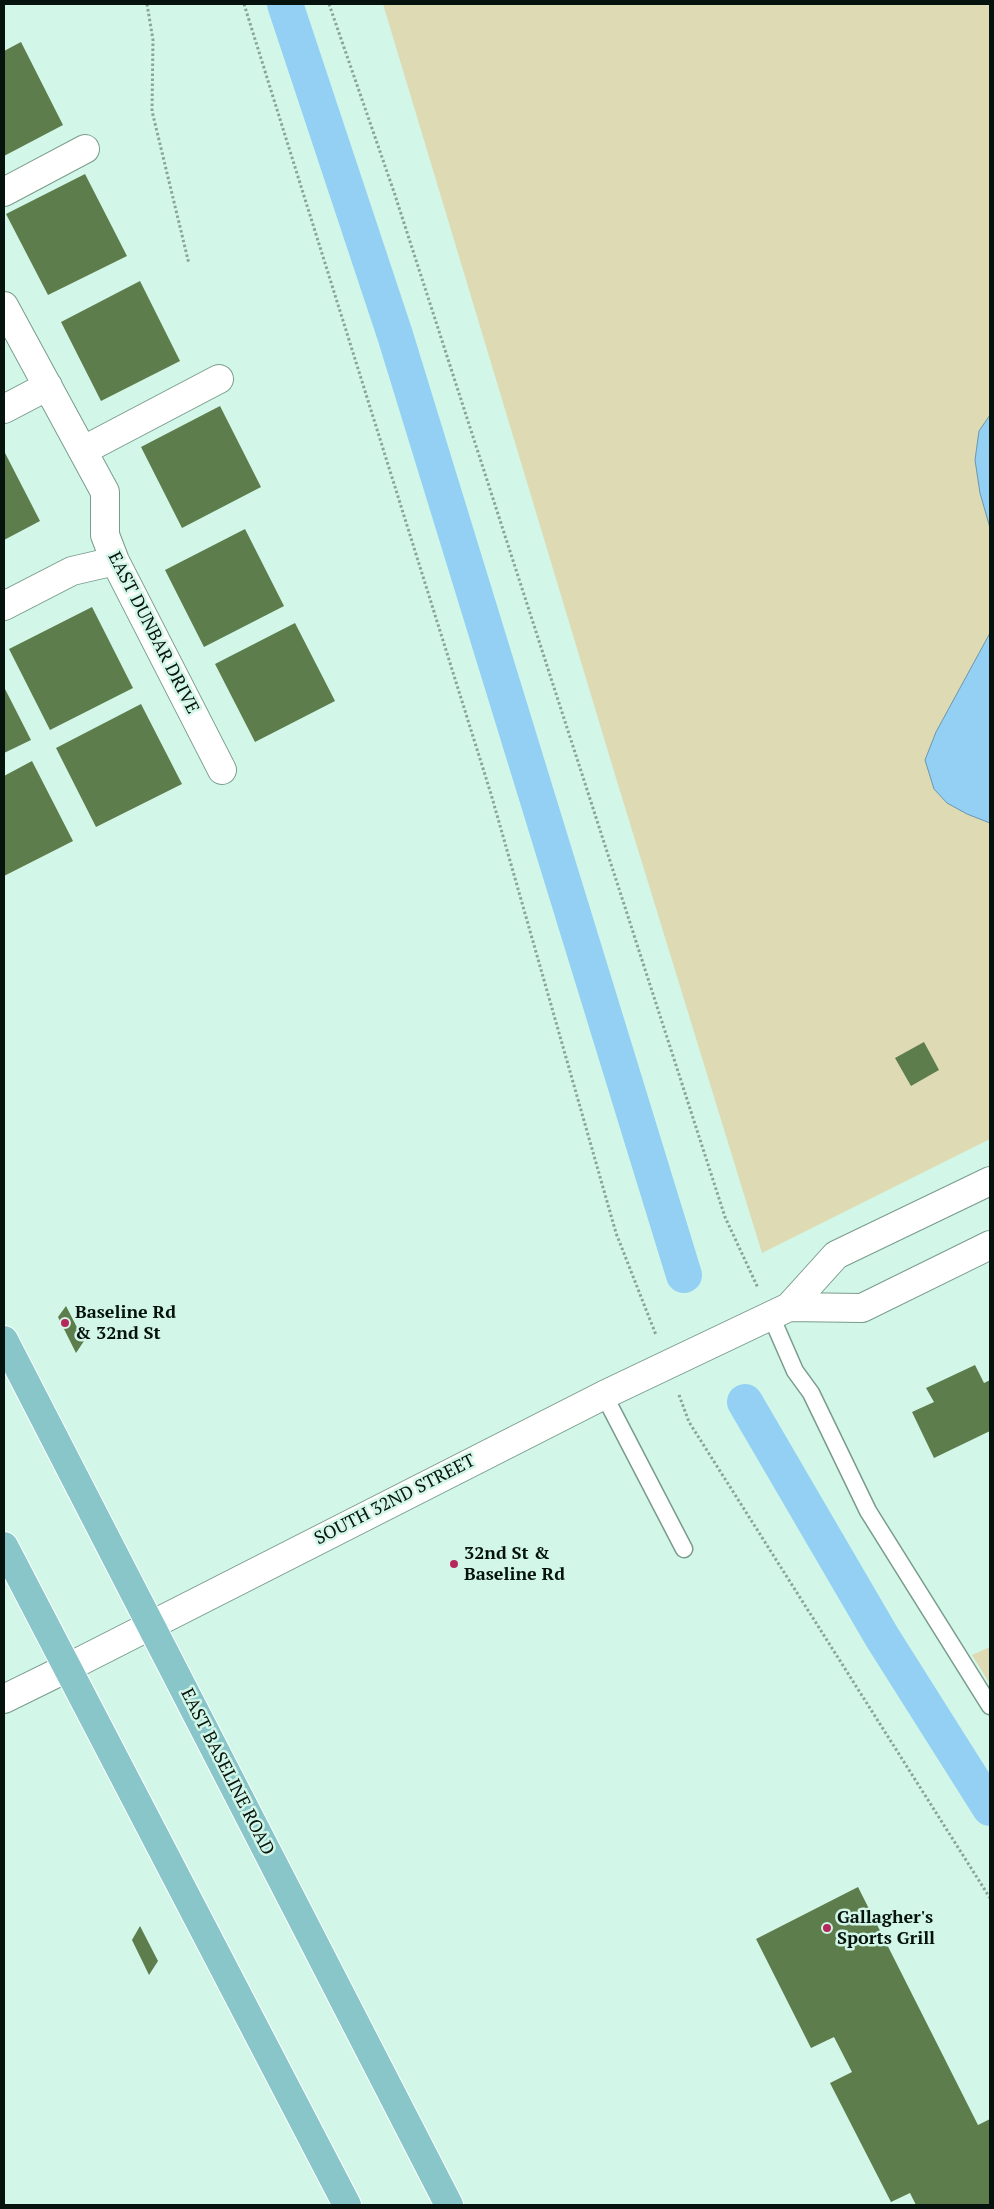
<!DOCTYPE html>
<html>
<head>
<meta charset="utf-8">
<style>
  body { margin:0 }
  #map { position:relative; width:994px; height:2209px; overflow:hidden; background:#d2f6e7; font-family:"PT Serif",serif }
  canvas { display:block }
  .frame { position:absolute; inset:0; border:5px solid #06120d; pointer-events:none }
</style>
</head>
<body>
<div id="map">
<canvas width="994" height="2209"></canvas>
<div class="frame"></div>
</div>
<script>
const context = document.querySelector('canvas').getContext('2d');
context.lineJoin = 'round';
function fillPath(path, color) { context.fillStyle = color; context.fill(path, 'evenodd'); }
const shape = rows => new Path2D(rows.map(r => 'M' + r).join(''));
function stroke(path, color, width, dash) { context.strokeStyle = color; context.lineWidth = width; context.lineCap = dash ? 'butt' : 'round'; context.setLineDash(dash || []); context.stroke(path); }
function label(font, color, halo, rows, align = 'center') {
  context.font = font + ' "PT Serif",serif'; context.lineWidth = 5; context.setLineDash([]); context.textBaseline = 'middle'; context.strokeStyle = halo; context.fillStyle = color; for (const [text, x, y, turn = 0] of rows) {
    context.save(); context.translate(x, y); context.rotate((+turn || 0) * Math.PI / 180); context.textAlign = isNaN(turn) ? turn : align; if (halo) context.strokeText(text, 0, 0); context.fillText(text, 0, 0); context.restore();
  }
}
const green = shape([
  [383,4,990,4,990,1139,762,1253,616,778],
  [990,1647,990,1684,972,1655]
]);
const water = shape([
  [990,415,990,528,980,493,975,460,979,431,990,415],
  [990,633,990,823,967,814,947,803,934,789,925,760,936,732,990,633]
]);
const canal = shape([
  [285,4,395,335,684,1275],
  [745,1402,882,1637,990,1808]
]);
const building = shape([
  [21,42,63,125,4,156,4,51],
  [85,174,127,256,48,295,6,214],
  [140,281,180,361,101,401,61,322],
  [220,406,261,487,182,528,141,447],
  [4,451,40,521,4,540],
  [245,529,284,606,204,647,165,570],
  [92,607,133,688,50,730,9,649],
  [295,623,335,701,255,742,215,664],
  [4,687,31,740,4,753],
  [141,704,182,784,96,827,56,748],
  [32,761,73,841,4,876,4,776],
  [924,1042,939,1070,911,1086,895,1058],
  [66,1306,84,1341,76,1353,58,1317],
  [975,1365,984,1383,990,1380,990,1431,934,1458,912,1412,934,1402,926,1388],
  [858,1887,978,2125,990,2119,990,2205,916,2205,910,2193,891,2202,830,2083,852,2072,834,2037,811,2048,756,1939],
  [140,1926,158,1961,149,1975,132,1940]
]);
const path = shape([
  [147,4,153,40,152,111,189,264],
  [244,4,491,794,616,1233,656,1335],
  [329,4,394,192,725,1217,758,1288],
  [679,1395,689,1422,990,1898]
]);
const service = shape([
  [771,1316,795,1371,811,1393,868,1511,990,1706],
  [604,1395,684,1549]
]);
const minor = shape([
  [4,192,85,149],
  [4,306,105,492,105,535,115,561,222,770],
  [4,409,48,386],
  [84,450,219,379],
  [4,606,72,571,115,561]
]);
const tertiary = shape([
  [4,1699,67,1668]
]);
const secondary = shape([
  [789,1307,862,1308,990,1245],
  [67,1668,604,1395,789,1307,836,1255,990,1181]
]);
const primary = shape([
  [4,1340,449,2205],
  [4,1546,347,2205]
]);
const markers = [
  [65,1323,5,"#b6285c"],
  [454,1564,5,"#b6285c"],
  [827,1928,5,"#b6285c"]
];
const streetNames = [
  ["EAST DUNBAR DRIVE",153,633,63],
  ["SOUTH 32ND STREET",395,1500,-27],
  ["EAST BASELINE ROAD",227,1772,63]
];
const poiNames = [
  ["Baseline Rd",75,1313],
  ["& 32nd St",75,1334],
  ["32nd St &",464,1554],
  ["Baseline Rd",464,1575],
  ["Gallagher's",837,1918],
  ["Sports Grill",837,1939]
];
fillPath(green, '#dedab3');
fillPath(water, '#93d0f3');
stroke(water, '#6997ae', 1);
stroke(canal, '#93d0f3', 36);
fillPath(building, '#5d7d4d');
stroke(service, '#799b8d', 19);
stroke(minor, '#799b8d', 30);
stroke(tertiary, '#799b8d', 30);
stroke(secondary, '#799b8d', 30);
stroke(primary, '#fff', 30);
stroke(path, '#89a59a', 3, [2.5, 2.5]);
stroke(service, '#fff', 16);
stroke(minor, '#fff', 28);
stroke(tertiary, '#fff', 28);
stroke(secondary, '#fff', 28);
stroke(primary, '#89c6ca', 28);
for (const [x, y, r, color] of markers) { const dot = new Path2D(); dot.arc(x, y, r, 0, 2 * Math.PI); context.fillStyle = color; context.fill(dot); stroke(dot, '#d2f6e7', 2); }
label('18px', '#06120d', '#d2f6e7', streetNames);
label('bold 18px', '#06120d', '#d2f6e7', poiNames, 'left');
</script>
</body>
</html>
